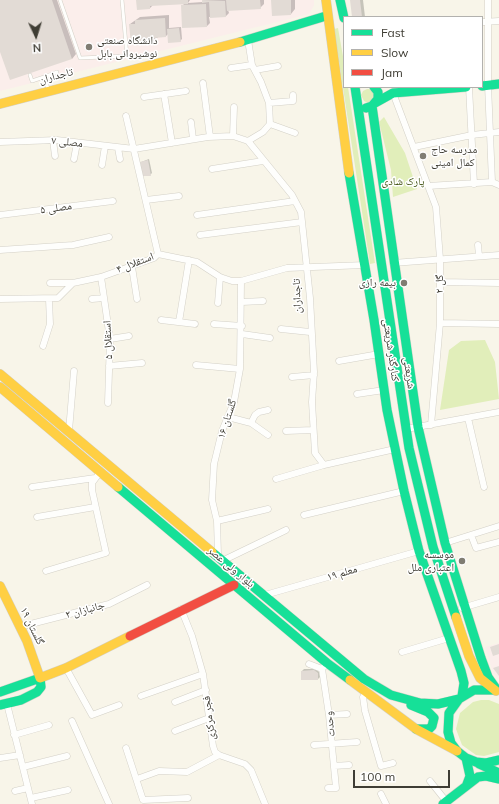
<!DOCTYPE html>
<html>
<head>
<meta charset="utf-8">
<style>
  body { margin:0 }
  #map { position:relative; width:499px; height:804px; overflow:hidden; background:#f8f5e9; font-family:Mulish,sans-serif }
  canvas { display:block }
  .legend { position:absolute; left:343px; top:16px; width:140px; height:72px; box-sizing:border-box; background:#fff; border:1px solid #b2b1ae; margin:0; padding:5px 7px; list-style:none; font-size:12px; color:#3f3d34 }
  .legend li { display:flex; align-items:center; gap:8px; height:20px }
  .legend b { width:20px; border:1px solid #b2b1ae }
  .north { position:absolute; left:16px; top:16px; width:40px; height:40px; -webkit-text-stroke:3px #fff; paint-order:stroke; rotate:176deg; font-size:11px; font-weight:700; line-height:16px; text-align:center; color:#3f3d34 }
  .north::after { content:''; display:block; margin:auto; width:14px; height:18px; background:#3f3d34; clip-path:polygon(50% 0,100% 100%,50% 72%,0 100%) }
  .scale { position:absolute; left:353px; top:770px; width:97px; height:18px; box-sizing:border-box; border:2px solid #3f3d34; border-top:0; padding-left:5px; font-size:12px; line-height:14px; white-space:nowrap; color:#3f3d34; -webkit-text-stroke:3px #fff; paint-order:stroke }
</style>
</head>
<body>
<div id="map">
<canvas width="499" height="804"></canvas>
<ul class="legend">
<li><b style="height:5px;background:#16e098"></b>Fast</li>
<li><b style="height:5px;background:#ffcf43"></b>Slow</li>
<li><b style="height:5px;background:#f24e42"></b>Jam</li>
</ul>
<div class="north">N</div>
<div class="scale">100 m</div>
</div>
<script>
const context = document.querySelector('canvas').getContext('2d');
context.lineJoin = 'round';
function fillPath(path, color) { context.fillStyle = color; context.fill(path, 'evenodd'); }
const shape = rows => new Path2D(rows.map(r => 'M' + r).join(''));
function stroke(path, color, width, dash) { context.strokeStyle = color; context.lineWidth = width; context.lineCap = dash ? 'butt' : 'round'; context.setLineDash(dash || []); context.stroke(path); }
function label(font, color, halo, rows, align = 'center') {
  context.font = font + ' Mulish,"Noto Naskh Arabic",sans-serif'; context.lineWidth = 3; context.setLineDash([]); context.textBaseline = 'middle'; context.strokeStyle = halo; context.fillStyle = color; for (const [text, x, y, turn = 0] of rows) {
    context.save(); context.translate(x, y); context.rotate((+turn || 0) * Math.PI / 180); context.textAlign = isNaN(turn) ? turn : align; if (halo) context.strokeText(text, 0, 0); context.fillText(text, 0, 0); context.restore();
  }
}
const education = shape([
  [0,0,314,0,314,5,309,14,0,91],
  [499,643,499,679,493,673,485,647]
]);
const green = shape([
  [338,28,344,62,344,87,348,87,375,263,370,264,334,29],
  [367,89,370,89,376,95,368,103,364,101,361,95,363,91],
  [384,117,405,153,417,189,393,197,391,170,379,122],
  [485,340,495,362,499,399,440,410,449,350,461,341],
  [481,700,489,700,499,704,499,752,484,756,476,755,462,745,456,729,460,713,473,702]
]);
const shadow = shape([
  [0,0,57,0,76,54,72,59,0,49],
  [137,0,190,0,188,3,203,2,203,0,264,0,264,4,260,8,228,10,229,13,226,16,209,17,210,23,207,26,182,6,185,3,153,5,150,8],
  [272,0,295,0,295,9,291,14],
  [351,0,363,0,365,17,353,17],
  [169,15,169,28,181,27,182,39,180,41,169,33,166,36,158,37,154,41,130,24,140,17],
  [149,159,152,173,150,175,141,162],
  [304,669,316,669,319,672,320,677,318,679,302,671]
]);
const building = shape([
  [0,0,52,0,72,59,10,80,0,52],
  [136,0,188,0,188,4,150,6,150,9,137,10],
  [202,0,225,1,226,17,210,18,209,2,202,3],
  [226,0,260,0,261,9,227,11],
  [271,0,291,0,291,15,272,16],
  [350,0,360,0,362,17,352,17],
  [206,4,207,27,182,28,181,5],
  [165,18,166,37,154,38,154,42,131,44,129,24,135,24,135,20],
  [179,28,181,42,168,43,167,29],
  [148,160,151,176,142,176,140,162],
  [499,644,499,654,493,656,490,647],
  [499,666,499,676,493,668],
  [314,670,318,673,318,680,301,680,301,671]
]);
const lane = shape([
  [60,0,80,58,127,56,122,0],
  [30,75,32,81,44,77,48,88],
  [44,77,57,72]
]);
const street = shape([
  [488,0,488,85,492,182],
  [482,22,499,21],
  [231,68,252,65],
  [255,70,278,66],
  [203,83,210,137],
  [469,87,474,184],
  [393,93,436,207,440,259,440,323,431,425],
  [164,94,172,143],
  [144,97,186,91],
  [269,103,293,101,293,95],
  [126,116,158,254],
  [191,122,193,139],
  [270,124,295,133],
  [233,136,234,107],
  [53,140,55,156],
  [248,141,292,195,301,212,310,298,314,372,312,402,315,453,324,465],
  [0,142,57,140,134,149,208,137,233,136,248,141,263,132,270,124,269,103,261,82,252,65,248,40],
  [414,147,472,135,499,132],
  [118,148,120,159],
  [74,159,77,143],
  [102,165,105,146],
  [212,169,263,161],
  [428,186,492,182,499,185],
  [146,200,179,196],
  [0,215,113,201],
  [197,215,295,201],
  [200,235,302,222],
  [478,245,479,256],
  [0,250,73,245,109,237],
  [393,263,499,255],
  [132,267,137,299],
  [101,277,110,339,108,403],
  [441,282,499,283],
  [50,283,73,283,101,277,154,258,158,254,197,262,220,277,232,281,241,281,287,268,365,265],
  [0,299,58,298,73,283],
  [92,299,104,298],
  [242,302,263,301],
  [218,303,220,277],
  [161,320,195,324],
  [179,322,189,260],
  [440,323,499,324],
  [214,324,242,326],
  [281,329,310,332],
  [242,334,270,338],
  [110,339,129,336],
  [43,346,50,324,49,299],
  [339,361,379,354],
  [196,365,240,369],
  [109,366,142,363],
  [292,377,314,375],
  [357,394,384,390],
  [228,417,251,423,268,435],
  [468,418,484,487],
  [251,423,255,415,259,412,268,410],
  [406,429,499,412],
  [69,431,74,371],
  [286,431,313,430],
  [276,479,324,465,395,449],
  [32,487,95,478],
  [304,515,404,491],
  [37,517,95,507],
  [217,521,268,509],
  [471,535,476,548,499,542],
  [445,543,499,526],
  [218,555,217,521,212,500,214,464,222,431,234,402,240,369,241,281],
  [224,560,286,530],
  [46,571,106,553,92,490,92,483,101,471],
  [265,595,419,551],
  [462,608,499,597],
  [181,609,192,636,203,674,213,746,215,752,219,755,245,764,251,770,265,804],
  [19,627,109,604,147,585],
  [402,652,449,638],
  [327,663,322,669,329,715,336,788,328,788],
  [309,664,322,669],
  [66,668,92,715,119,705],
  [366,693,363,697,365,711,381,766,393,763],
  [141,696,203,674],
  [175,702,206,690],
  [7,704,32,804],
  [329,715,347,714],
  [72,721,109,804],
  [175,731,209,718],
  [14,735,49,725],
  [314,745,357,742],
  [126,748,143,800,188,798],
  [0,758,20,755],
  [334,766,349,765],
  [23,767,67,756],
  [137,779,159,771,187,772,219,755],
  [430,781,446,801],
  [15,791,28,788],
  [381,794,386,804],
  [31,798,68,790]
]);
const fast = shape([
  [340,0,344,18],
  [240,42,326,16],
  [482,86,499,84],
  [355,87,409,448,433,547,456,617],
  [375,103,393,93,466,87],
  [372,106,418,427,445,543,481,658,488,677,495,687],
  [366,108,372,106,378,99,378,92,374,87],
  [349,173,374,320,387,410,404,491,419,551,461,671,464,683,462,696],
  [118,487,327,663,350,680],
  [212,552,364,679,391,695,420,703,438,704,459,699],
  [495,690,474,690,459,699,449,713,448,732,451,743,457,751,466,758,476,762,486,763,499,760],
  [0,692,40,678,41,687,37,692,21,700,0,705],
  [411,705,428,712,434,718,432,726,429,729,416,729],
  [466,758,470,776,467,784],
  [479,764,499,773],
  [443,804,478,777,486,776,499,779]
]);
const slow = shape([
  [326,0,349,173],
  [0,104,240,42],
  [0,374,212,552],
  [0,387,118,487],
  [0,586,27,641,40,678,66,668,130,636],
  [456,617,469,656,480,678,496,691],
  [350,680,416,729,457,751]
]);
const jam = shape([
  [130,636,234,585]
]);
const markers = [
  [89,47,4,"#807d73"],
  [423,156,4,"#807d73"],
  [404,283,4,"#807d73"],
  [462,561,4,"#807d73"]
];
const poiNames = [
  ["دانشگاه صنعتی",97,41],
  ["نوشیروانی بابل",97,54],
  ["مدرسه حاج",431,150],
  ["کمال امینی",431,163],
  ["بیمه رازی",396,283,"right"],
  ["موسسه",454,555,"right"],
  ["اعتباری ملل",454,568,"right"]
];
const streetNames = [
  ["تاجداران",56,76,-15],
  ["مصلی ۷",67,142,6],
  ["مصلی ۵",56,208,-8],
  ["استقلال ۴",135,263,-21],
  ["گل ۲",440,284,-90],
  ["تاجداران",297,296,-92],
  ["استقلال ۵",108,340,-93],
  ["کنارگذر شریعتی",391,350,82],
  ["شریعتی",409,373,82],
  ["گلستان ۱۶",227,419,-72],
  ["بلوار ولی عصر",231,567,40],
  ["معلم ۱۹",342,573,-16],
  ["جانبازان ۲",85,610,-15],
  ["گلستان ۱۹",32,626,64],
  ["فجر مرکزی",209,718,-97],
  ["وحدت",330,724,-96]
];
const parkNames = [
  ["پارک شادی",403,182]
];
fillPath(education, '#fbeeeb');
fillPath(green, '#e1eeba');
fillPath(shadow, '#0003');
fillPath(building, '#e2dbd5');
stroke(lane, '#d3d0c7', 4);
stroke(street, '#d3d0c7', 7);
stroke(fast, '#d3d0c7', 10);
stroke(slow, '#d3d0c7', 10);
stroke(jam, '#d3d0c7', 10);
stroke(lane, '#fefefc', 3);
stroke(street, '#fefefc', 6);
stroke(fast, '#16e098', 9);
stroke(slow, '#ffcf43', 9);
stroke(jam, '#f24e42', 9);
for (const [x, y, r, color] of markers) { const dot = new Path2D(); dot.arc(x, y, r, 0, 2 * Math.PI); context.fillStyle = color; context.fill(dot); stroke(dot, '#fff', 1.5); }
label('11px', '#3f3d34', '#fff', poiNames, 'left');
label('11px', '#3f3d34', '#fff', streetNames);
label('11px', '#445515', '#fff', parkNames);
</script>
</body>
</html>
